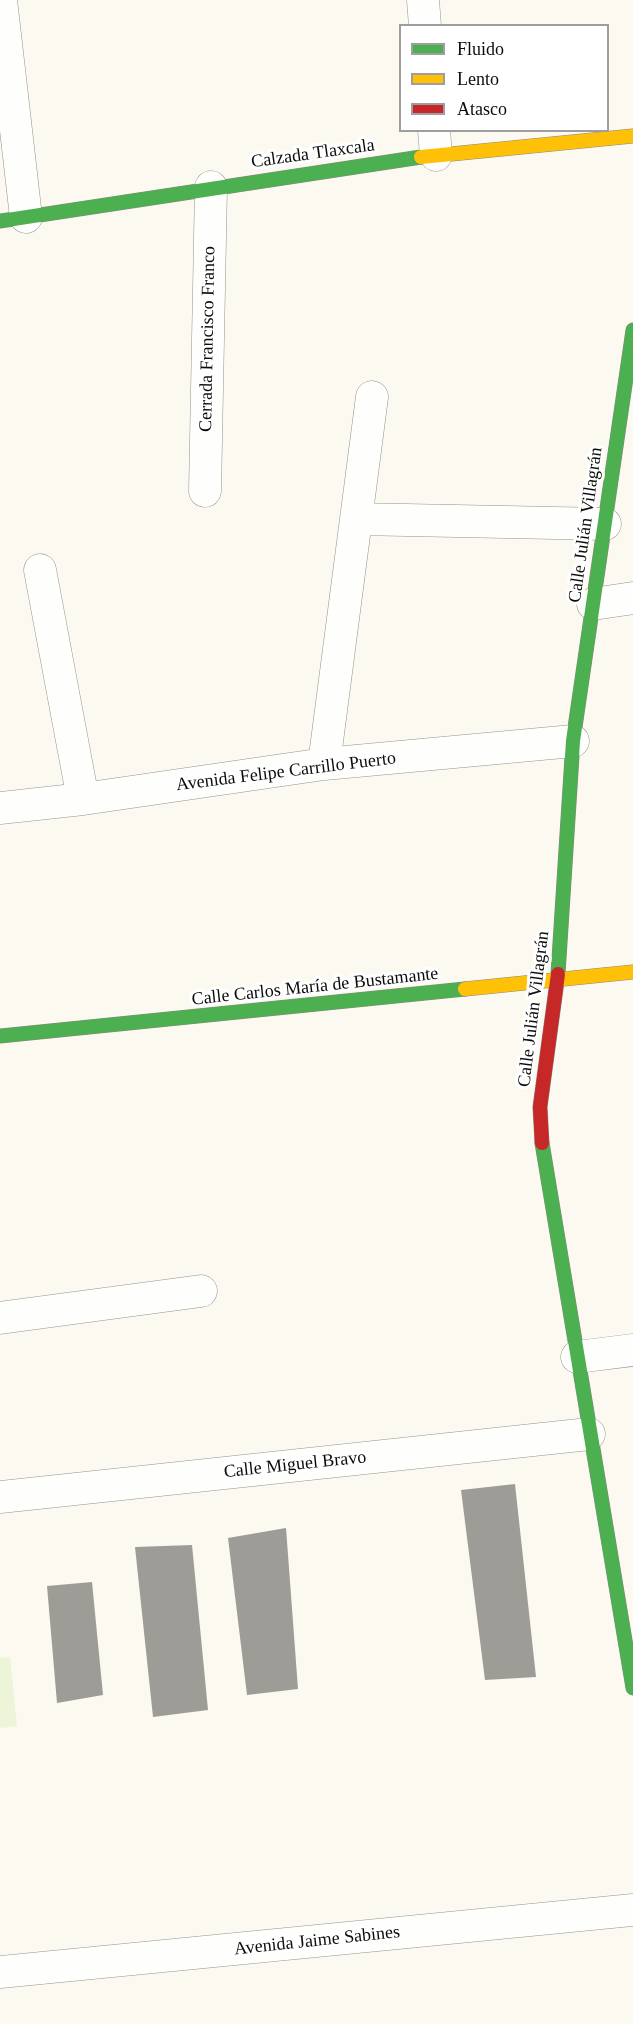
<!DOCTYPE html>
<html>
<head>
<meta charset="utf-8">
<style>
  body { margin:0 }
  #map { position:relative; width:633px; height:2024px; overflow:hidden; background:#fbf9f0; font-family:"Times New Roman",serif }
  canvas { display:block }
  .legend { position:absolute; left:399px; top:24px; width:210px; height:108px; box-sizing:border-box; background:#fff; border:2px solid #9e9e9e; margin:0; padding:8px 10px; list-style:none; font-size:18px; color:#0c0c0c }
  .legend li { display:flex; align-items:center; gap:12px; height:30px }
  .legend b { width:30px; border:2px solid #9e9e9e }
</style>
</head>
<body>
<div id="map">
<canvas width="633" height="2024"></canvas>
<ul class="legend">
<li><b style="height:8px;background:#4caf50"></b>Fluido</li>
<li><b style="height:8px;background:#ffc107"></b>Lento</li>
<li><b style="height:8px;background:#c62828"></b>Atasco</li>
</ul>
</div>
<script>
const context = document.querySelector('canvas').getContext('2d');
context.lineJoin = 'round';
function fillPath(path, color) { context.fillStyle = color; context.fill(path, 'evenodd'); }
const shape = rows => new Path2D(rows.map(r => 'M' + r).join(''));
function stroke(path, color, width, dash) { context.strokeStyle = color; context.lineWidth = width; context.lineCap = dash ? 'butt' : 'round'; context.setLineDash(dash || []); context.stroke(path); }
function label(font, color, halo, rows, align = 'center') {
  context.font = font + ' "Times New Roman",serif'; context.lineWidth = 6; context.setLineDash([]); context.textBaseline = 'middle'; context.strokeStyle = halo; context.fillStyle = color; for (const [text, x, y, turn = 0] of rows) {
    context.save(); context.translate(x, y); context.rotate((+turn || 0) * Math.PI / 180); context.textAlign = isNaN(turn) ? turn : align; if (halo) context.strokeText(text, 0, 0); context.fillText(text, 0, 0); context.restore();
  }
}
const pitch = shape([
  [10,1657,17,1726,0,1728,0,1658]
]);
const building = shape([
  [515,1484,536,1677,485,1680,461,1490],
  [286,1528,298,1689,247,1695,228,1538],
  [192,1545,208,1710,153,1717,135,1547],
  [92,1582,103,1695,57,1703,47,1586]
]);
const street = shape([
  [1,0,26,217],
  [423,0,425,26],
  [434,130,436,155],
  [205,491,211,187],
  [356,519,605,524],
  [40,570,83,799],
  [593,604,633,598],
  [324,764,372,397],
  [0,808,83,799,324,764,573,741],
  [0,1318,201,1291],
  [577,1357,633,1350],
  [0,1497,589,1434],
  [0,1972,633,1910]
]);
const fast = shape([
  [0,221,421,157],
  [558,974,573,741,633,330],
  [0,1036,465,989],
  [542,1143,633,1688]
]);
const slow = shape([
  [421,157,633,136],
  [465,989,633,972]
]);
const jam = shape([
  [542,1143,540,1107,558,974]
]);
const streetNames = [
  ["Calzada Tlaxcala",313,154,-8],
  ["Cerrada Francisco Franco",208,339,-89],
  ["Calle Julián Villagrán",586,525,-82],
  ["Avenida Felipe Carrillo Puerto",286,772,-7],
  ["Calle Carlos María de Bustamante",315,987,-6],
  ["Calle Julián Villagrán",534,1009,-83],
  ["Calle Miguel Bravo",295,1465,-6],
  ["Avenida Jaime Sabines",317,1941,-6]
];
fillPath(pitch, '#edf5d9');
fillPath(building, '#9e9c96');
stroke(street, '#94938f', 33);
stroke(fast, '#8a8985', 15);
stroke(slow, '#8a8985', 15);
stroke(jam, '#8a8985', 15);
stroke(street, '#fefefd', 32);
stroke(fast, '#4caf50', 14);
stroke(slow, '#ffc107', 14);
stroke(jam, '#c62828', 14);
label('18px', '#0c0c0c', '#fff', streetNames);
</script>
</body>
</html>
